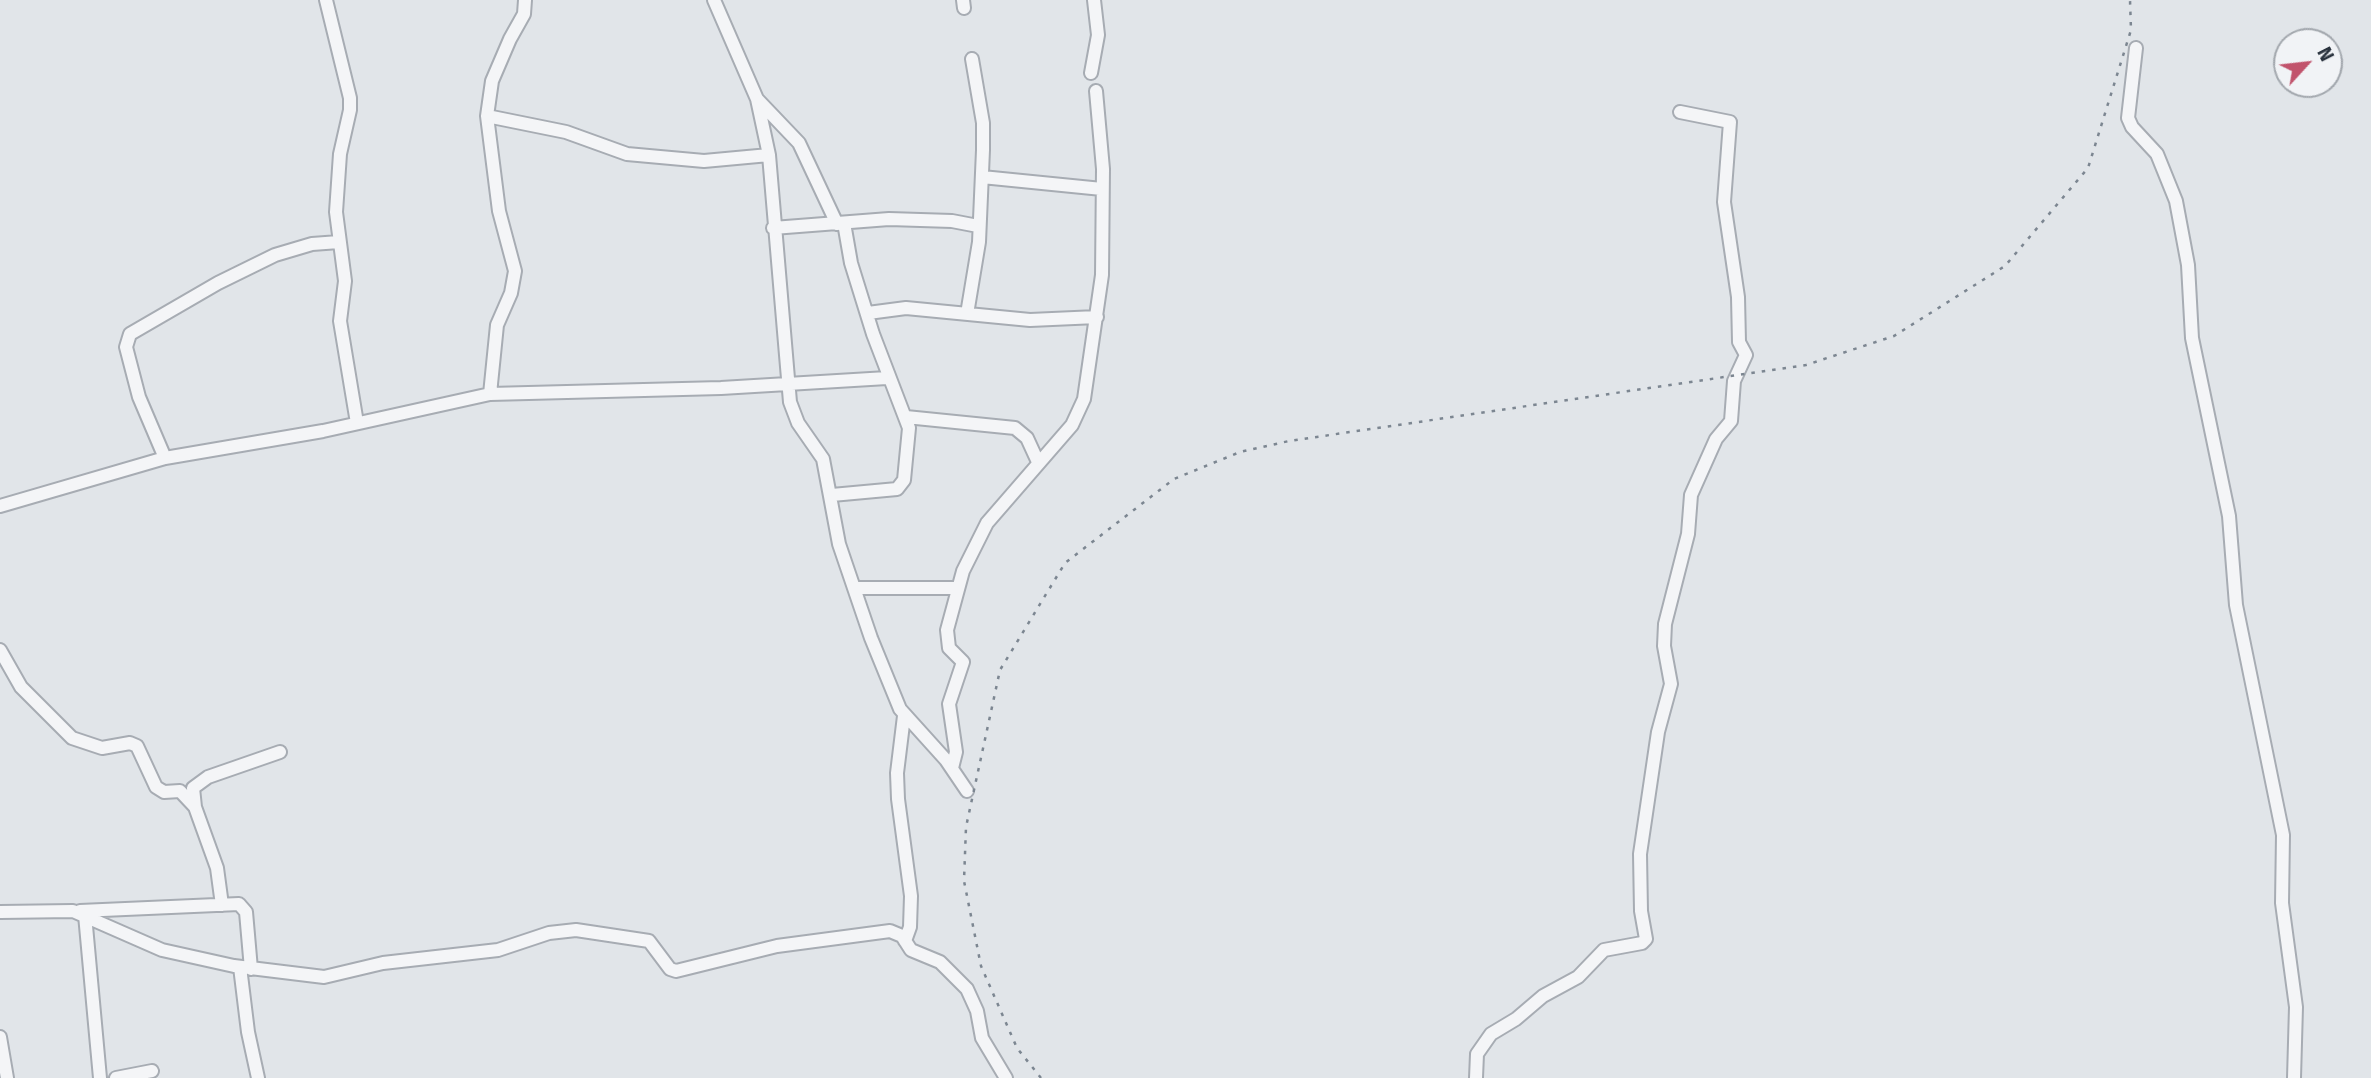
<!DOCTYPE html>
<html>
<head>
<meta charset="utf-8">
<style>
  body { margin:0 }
  #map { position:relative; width:2371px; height:1078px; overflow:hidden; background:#e1e5e9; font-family:"Fira Sans",sans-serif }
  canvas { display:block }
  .north { position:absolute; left:2273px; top:28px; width:70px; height:70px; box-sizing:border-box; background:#f1f3f6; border:2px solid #a2a7ad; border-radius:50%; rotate:63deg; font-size:19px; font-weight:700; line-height:28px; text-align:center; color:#2b343f }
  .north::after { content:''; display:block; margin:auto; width:24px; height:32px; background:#c1536c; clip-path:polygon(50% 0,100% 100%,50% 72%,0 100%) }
</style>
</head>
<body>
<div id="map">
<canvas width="2371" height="1078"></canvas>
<div class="north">N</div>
</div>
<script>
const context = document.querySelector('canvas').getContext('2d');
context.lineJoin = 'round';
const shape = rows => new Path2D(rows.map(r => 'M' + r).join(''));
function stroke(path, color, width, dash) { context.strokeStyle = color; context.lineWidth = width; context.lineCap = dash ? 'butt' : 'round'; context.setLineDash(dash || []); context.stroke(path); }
const minor = shape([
  [326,0,350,98,350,110,340,154,336,212,345,281,340,321,357,423],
  [714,0,757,99,769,155,790,402,798,423,823,459,839,544,871,638,900,709,946,760,967,791],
  [963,0,964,8],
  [2136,48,2128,118,2132,127,2157,154,2176,201,2188,265,2192,338,2229,516,2236,605,2283,835,2282,903,2296,1007,2294,1078],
  [1091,73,1098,35,1094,0],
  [757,99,799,143,837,224],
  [487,116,566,132,627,154,704,161,769,155],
  [982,177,1102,189],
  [773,228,889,219,952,221,978,226],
  [868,313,906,308,1030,320,1097,317],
  [967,314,979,242,983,150,983,123,972,59],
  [490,394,497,325,511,293,515,271,499,211,487,116,492,81,510,39,524,14,525,0],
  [906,417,1015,428,1027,438,1038,462],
  [165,458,139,397,126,347,130,334,218,283,275,255,312,244,339,242],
  [832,495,897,489,904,480,909,428,873,334,851,263,844,223],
  [0,506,165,458,323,431,490,394,721,388,887,378],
  [856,588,958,588],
  [0,650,21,687,72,738,102,748,130,743,137,746,156,787,164,792,180,791,195,807],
  [904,716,897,773,898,799,911,896,910,927,905,941],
  [952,768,956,752,949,704,963,662,949,648,947,630,963,571,987,523,1072,425,1084,399,1102,275,1103,169,1096,91],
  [222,905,217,868,195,807,193,788,208,777,280,752],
  [80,911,239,904,246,912,251,969],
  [0,912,73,911,162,950,234,966,324,977,383,963,498,950,549,933,576,930,649,941,670,969,676,971,777,946,890,931,902,936,911,950,940,962,967,989,977,1011,982,1038,1006,1078],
  [85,915,100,1078],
  [240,967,248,1032,258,1078],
  [0,1037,7,1078],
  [116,1078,152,1071],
  [1476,1078,1477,1054,1491,1034,1516,1019,1543,996,1578,977,1604,950,1642,943,1646,939,1641,911,1640,854,1658,732,1671,684,1664,646,1665,624,1688,534,1691,495,1716,439,1731,421,1734,381,1746,355,1739,342,1738,297,1724,202,1730,122,1680,112]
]);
const rail = shape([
  [1041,1078,1017,1048,981,966,964,881,966,827,1000,670,1065,563,1174,479,1240,452,1289,441,1806,365,1894,336,2005,266,2088,168,2131,30,2130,0]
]);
stroke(minor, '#a7acb3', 16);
stroke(minor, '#f4f5f7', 12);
stroke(rail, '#7c8691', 2.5, [3.5, 7]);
</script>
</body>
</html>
